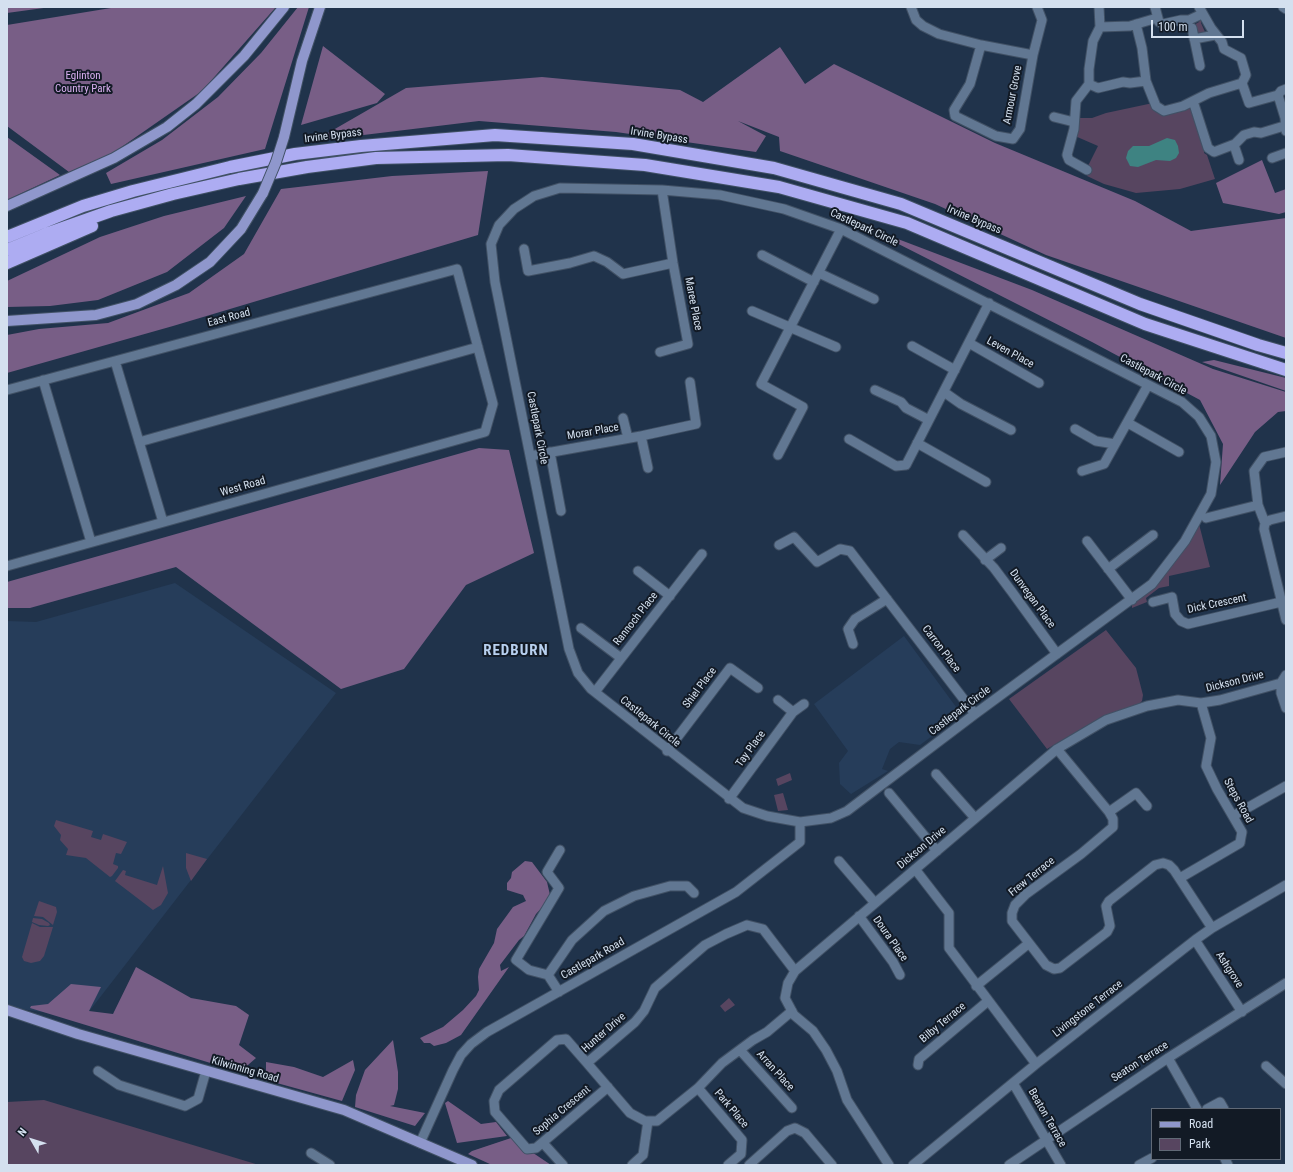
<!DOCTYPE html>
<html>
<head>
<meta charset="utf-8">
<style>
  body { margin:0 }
  #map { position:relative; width:1293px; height:1172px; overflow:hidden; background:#20334b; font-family:"Roboto Condensed",sans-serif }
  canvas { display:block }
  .frame { position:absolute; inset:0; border:8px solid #d4e0ef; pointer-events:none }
  .legend { position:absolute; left:1151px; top:1108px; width:130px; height:52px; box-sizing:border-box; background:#121a25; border:1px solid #606976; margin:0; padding:5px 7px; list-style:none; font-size:12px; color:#d4e0ef }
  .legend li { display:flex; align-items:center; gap:8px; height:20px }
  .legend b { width:20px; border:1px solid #606976 }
  .north { position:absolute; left:12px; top:1120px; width:40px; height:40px; -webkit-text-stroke:3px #121a25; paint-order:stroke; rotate:309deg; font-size:11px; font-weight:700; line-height:16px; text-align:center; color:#d4e0ef }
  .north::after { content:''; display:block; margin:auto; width:14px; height:18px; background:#d4e0ef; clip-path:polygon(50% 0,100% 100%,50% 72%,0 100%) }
  .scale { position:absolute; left:1151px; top:20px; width:93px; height:18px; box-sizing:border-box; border:2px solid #d4e0ef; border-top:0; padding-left:5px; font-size:12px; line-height:14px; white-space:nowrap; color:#d4e0ef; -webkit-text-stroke:3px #121a25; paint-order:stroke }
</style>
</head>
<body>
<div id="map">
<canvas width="1293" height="1172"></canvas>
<div class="frame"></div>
<ul class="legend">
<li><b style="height:5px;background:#8f97cc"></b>Road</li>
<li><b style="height:11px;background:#574560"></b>Park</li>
</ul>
<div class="north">N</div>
<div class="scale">100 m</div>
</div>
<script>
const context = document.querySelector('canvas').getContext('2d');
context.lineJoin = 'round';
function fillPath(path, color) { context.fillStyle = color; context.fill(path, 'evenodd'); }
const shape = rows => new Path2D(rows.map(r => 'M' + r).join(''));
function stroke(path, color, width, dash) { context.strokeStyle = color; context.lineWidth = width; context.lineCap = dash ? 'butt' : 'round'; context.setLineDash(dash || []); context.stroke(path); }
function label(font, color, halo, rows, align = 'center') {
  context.font = font + ' "Roboto Condensed",sans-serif'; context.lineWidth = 4; context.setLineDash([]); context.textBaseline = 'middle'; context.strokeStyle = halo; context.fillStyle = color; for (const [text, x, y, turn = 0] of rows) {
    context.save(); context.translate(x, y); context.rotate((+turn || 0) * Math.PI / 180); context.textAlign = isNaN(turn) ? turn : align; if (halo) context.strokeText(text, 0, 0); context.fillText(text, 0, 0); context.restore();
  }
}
const built = shape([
  [175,583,336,693,84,1018,7,1007,7,621,36,622],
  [904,636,959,711,956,718,920,745,899,742,890,749,882,769,888,771,851,794,840,784,839,763,848,751,814,704]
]);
const green = shape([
  [1200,19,1202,19,1201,23,1205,32,1210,33,1199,36,1194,25,1199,22],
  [1153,103,1155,108,1188,106,1192,108,1205,140,1204,153,1207,155,1215,179,1180,189,1136,193,1104,184,1087,176,1090,170,1088,166,1098,146,1075,136,1079,118,1092,118,1106,113],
  [1199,524,1210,567,1169,576,1169,586,1159,588,1146,598,1147,602,1132,608,1132,602,1152,590,1174,563],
  [1106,630,1136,668,1143,695,1142,701,1139,704,1103,716,1047,749,1009,699],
  [790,773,792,780,778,786,776,779],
  [783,793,788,810,778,811,774,795],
  [56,820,93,831,91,837,101,840,103,834,127,842,121,854,116,853,113,864,118,866,118,868,112,876,110,877,86,858,66,855,68,849,60,840,61,835,54,826],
  [186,853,207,859,191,881,186,868],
  [163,866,168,893,161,905,153,910,115,881,123,870,126,871,125,875,157,885],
  [39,901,56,907,57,912,53,925,43,917,34,916],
  [33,918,42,919,49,923,50,925,48,926,39,925,32,922],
  [32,923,40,927,53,927,44,956,40,961,31,963,24,961,22,957],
  [729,998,735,1005,725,1012,720,1006],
  [44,1100,259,1165,7,1165,7,1102]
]);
const forest = shape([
  [7,7,51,7,7,13],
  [117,7,276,7,202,91,113,153,69,172,7,126,7,25],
  [298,7,309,7,265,149,111,184,106,173,162,140,218,97,261,53],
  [323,46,385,94,377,103,301,125],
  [780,47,805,84,834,64,995,143,1135,201,1191,231,1286,218,1286,338,1046,255,935,204,780,151,779,137,738,121,766,136,756,152,616,132,479,121,314,141,406,88,542,77,680,90,703,102],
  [7,137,60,175,7,200],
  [1262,160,1275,193,1286,189,1286,212,1279,214,1223,203,1216,183],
  [488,171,478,235,173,326,7,373,7,335,39,329,108,323,189,293,244,254,281,189,392,176],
  [246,196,224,228,167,272,98,300,50,306,7,307,7,281,100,237,164,216],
  [861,225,1032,290,1213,369,1286,392,1286,411,1278,412,1255,432,1220,485,1223,444,1200,400,1092,342],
  [1214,360,1286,378,1286,391,1202,362],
  [479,448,509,450,534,553,466,585,404,669,341,689,176,567,30,608,7,608,7,582],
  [525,861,532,862,547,882,550,895,545,904,536,914,524,936,519,940,500,965,501,971,509,967,461,1035,446,1043,434,1046,430,1043,424,1043,420,1038,443,1027,463,1010,476,996,479,990,478,977,479,969,494,943,497,929,513,907,526,901,523,895,507,890,507,883,511,878,512,872],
  [136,967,191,998,236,1006,249,1015,239,1045,256,1058,240,1072,30,1008,31,1006,48,1004,71,984,101,987,89,1011,113,1014],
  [393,1040,398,1072,398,1089,394,1105,390,1106,425,1113,415,1126,355,1107,356,1095,365,1070],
  [353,1060,355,1070,342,1101,266,1080,266,1062,294,1067,323,1077],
  [448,1101,481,1124,496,1122,507,1136,457,1143,445,1103],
  [511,1138,551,1165,492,1165,468,1154,472,1151]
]);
const water = shape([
  [1167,138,1175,140,1178,146,1179,153,1176,158,1170,161,1156,160,1138,167,1130,166,1126,158,1128,151,1133,146,1149,146]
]);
const minor = shape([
  [911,7,916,20,923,26,939,34,981,45],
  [1155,7,1159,22,1163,24,1181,20,1189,20,1202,14],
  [1199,7,1211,28,1222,42,1224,49,1241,58,1246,75,1242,83,1249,103,1278,95],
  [1283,7,1286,9],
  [1136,24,1142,48,1146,81,1156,106,1164,111,1183,106,1209,93,1242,83],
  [1100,27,1130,26,1157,18],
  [1192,28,1200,66],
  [1194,39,1215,35],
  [1033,55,981,45,970,84,954,110,955,116,996,136,1013,139,1020,129,1033,55,1042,20,1037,7],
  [1089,84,1098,88,1123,82,1130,83,1146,81],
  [1278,95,1285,118,1286,131],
  [1278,95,1281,91,1286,89],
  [1193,101,1208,148,1214,152,1235,144,1244,135,1254,132,1261,133,1284,126],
  [1054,117,1074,122],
  [1234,145,1239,160],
  [1272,158,1286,153],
  [1087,170,1069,160,1067,155,1074,129,1076,101,1089,84,1089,69,1093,41,1100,27,1099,7],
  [560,188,662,190,720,195,784,209,841,229,1182,402,1199,417,1211,436,1216,462,1211,494,1185,541,1152,584,975,714,847,811,831,818,800,822,767,816,743,808,591,689,578,673,569,649,495,282,491,244,499,225,514,209,534,196,560,188],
  [524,249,528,271,570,263,594,256,607,262,623,274,673,263],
  [762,255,814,282],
  [819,273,874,299],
  [752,311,836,347],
  [969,343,1039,383],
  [912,346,955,370],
  [660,352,688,344,673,263,662,190],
  [115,361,163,522],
  [43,380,91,542],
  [7,390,457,269,493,404,485,432,7,566],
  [875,390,901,402,906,408,929,420],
  [944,392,961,404,1011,430],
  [623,418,628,438],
  [1128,423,1179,452],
  [1075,429,1096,441,1115,444],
  [641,436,648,468],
  [849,439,896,466,906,465,989,303],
  [139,442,478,347],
  [917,443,986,482],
  [550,452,561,511],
  [778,455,803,407,761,384,841,229],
  [530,456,641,436,696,424,690,382],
  [1082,471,1104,464,1148,385],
  [1206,518,1258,505],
  [1265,523,1264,529,1286,620],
  [1265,523,1258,505,1254,471,1264,457,1286,452],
  [1265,523,1270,520,1286,516],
  [963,535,994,568,1012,592,1057,654],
  [1087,541,1132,600],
  [779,545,794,537,817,562,840,549,850,551,975,714],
  [985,560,1001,548],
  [1108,569,1153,535],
  [638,571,670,596],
  [1153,602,1172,597,1175,614,1181,621,1188,624,1281,602],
  [581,628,621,658],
  [853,644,848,629,855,619,887,599],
  [1286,675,1281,683,1281,693,1286,708],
  [595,692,702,554],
  [778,700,793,712],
  [1057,749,1109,812,1113,819,1113,827,1081,854,1026,894,1015,905,1012,913,1012,921,1046,965,1054,969,1060,968,1107,932,1110,926,1106,906,1109,901,1155,865,1163,863,1169,865,1174,870,1212,928],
  [667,751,730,668,758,688],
  [936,774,975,818],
  [889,793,937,851],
  [729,799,793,712,804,704],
  [1109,812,1136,793,1147,806],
  [1233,816,1286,786],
  [839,861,875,903],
  [915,869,949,913,949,948,1036,1064],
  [1180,878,1240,843,1241,837,1242,832,1217,789,1206,766,1211,738,1201,703],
  [859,916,893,962,900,975],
  [1195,940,1242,1012],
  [548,975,529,970,516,960,559,888,547,872,560,850],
  [976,986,1028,944],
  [559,992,548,975,572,940,604,911,634,896,670,886,687,886,694,893],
  [740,1050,792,1108],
  [1168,1058,1197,1109],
  [587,1063,635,1022,644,1011,655,988,705,945,726,934,747,925,763,929,795,971],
  [918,1065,919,1059,988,1001],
  [1266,1066,1286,1084],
  [98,1071,119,1085,185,1106,198,1099,206,1071],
  [1013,1083,1061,1165],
  [608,1087,536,1148,527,1149,495,1112,494,1101,499,1090,557,1040,566,1039,587,1063,630,1113,645,1121,657,1121,698,1088,722,1063,753,1040,767,1032,792,1011],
  [698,1088,742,1140,741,1154,728,1165],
  [1207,1109,1220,1102,1224,1109],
  [420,1143,453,1070,461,1055,471,1044,487,1032,736,892,800,842,800,822],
  [543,1143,563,1165],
  [311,1153,330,1165],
  [1225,1159,1228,1165],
  [632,1165,643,1155,648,1121],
  [749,1165,787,1131,795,1128,805,1133,832,1165],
  [889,1165,847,1100,837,1071,826,1050,813,1031,794,1015,785,998,788,983,795,971,1057,749,1106,720,1147,706,1178,700,1201,703,1220,700,1281,683],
  [913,1165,1036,1064,1195,940,1212,928,1286,885],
  [1009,1165,1168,1058,1286,983],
  [1139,1165,1152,1158]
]);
const major = shape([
  [284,137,302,61,320,7],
  [7,206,114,158,167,127,196,104,244,56,284,7],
  [7,321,96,315,137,304,176,285,210,262,241,229,263,193],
  [7,1010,78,1034,344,1110,472,1165]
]);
const highway = shape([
  [7,237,83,206,133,191,230,167,295,154,361,146,495,135,633,144,774,168,901,204,1140,304,1258,345,1286,353],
  [7,250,46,234,111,211,173,194,239,179,307,167,376,158,508,155,645,165,779,187,907,223,1145,324,1286,370],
  [7,263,92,226]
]);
const majorBridge = shape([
  [263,193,276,162,284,137]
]);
const parkNames = [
  ["Eglinton",83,76],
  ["Country Park",83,89]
];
const streetNames = [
  ["Armour Grove",1013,95,-79],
  ["Irvine Bypass",333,136,-7],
  ["Irvine Bypass",659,136,9],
  ["Irvine Bypass",974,220,23],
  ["Castlepark Circle",864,228,25],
  ["Maree Place",693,304,79],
  ["East Road",229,318,-15],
  ["Leven Place",1010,353,29],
  ["Castlepark Circle",1153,375,28],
  ["Castlepark Circle",537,428,79],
  ["Morar Place",593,432,-10],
  ["West Road",243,487,-16],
  ["Dunvegan Place",1032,599,54],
  ["Dick Crescent",1217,604,-12],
  ["Rannoch Place",636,619,-52],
  ["Carron Place",941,649,53],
  ["Dickson Drive",1235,682,-14],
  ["Shiel Place",700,688,-53],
  ["Castlepark Circle",960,711,-37],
  ["Castlepark Circle",650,722,39],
  ["Tay Place",751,749,-54],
  ["Steps Road",1238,801,61],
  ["Dickson Drive",922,848,-40],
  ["Frew Terrace",1032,877,-39],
  ["Doura Place",890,939,55],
  ["Castlepark Road",593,959,-30],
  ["Ashgrove",1229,970,57],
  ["Livingstone Terrace",1088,1009,-38],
  ["Bilby Terrace",943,1023,-40],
  ["Hunter Drive",604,1033,-41],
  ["Seaton Terrace",1140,1062,-33],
  ["Kilwinning Road",245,1070,16],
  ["Arran Place",775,1071,48],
  ["Park Place",731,1109,50],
  ["Sophia Crescent",562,1111,-40],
  ["Beaton Terrace",1047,1118,60]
];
const districtNames = [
  ["REDBURN",516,651]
];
fillPath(built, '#263d5a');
fillPath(green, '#574560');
fillPath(forest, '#785e86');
fillPath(water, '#3e8382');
stroke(minor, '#415165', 11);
stroke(major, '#415165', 12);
stroke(highway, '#415165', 14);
stroke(minor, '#617792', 9);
stroke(major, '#8f97cc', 10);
stroke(highway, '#adacf2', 12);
stroke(majorBridge, '#415165', 12, []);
stroke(majorBridge, '#8f97cc', 10);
label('11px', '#d9afef', '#121a25', parkNames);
label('11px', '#d4e0ef', '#121a25', streetNames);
context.letterSpacing = '1px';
label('bold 15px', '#b8d0ef', '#121a25', districtNames);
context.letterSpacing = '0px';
</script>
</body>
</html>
